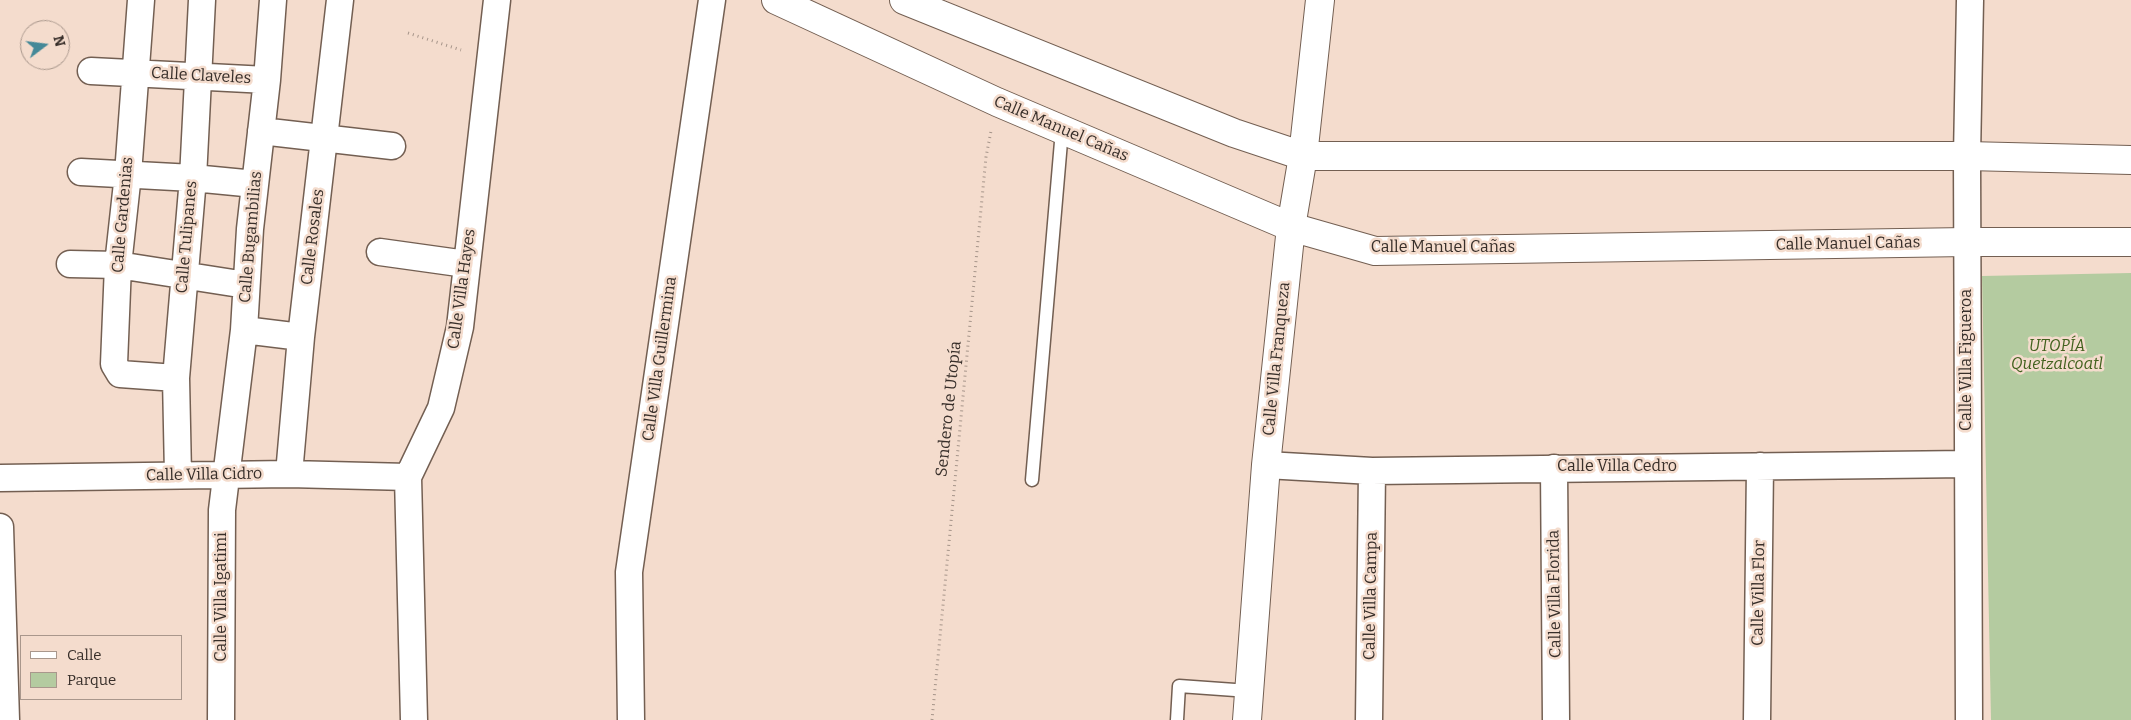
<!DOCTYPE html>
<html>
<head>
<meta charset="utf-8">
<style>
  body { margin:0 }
  #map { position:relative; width:2131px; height:720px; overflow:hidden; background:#f4dccd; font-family:Bitter,serif }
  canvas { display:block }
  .legend { position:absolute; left:20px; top:635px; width:162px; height:65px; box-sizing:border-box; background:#f4dccd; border:1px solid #a9978c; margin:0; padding:6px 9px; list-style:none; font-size:15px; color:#382f2a }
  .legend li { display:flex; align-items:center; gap:10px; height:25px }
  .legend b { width:25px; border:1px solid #a9978c }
  .north { position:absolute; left:20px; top:20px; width:50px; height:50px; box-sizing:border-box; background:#f4dccd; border:1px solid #a9978c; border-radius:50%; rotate:75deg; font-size:14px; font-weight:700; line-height:20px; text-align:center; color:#382f2a }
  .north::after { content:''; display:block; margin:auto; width:18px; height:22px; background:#458998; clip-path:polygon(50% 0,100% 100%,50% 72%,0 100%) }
</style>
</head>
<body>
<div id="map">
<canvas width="2131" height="720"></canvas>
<ul class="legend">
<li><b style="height:6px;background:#fff"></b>Calle</li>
<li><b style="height:14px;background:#b4cba0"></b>Parque</li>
</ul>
<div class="north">N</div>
</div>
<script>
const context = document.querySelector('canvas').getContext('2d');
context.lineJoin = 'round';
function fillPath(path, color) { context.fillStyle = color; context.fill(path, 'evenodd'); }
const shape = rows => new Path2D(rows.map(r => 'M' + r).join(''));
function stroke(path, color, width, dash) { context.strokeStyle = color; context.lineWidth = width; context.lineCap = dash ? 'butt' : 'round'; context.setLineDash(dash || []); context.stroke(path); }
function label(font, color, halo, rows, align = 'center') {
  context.font = font + ' Bitter,serif'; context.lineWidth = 5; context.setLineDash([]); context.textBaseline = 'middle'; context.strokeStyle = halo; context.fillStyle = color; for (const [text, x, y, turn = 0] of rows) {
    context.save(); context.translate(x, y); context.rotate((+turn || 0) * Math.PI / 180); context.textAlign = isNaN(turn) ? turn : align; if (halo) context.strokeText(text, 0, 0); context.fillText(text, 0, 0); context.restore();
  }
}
const green = shape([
  [2131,273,2131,720,1991,720,1982,276]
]);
const path = shape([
  [408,33,461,50],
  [932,720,986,157,991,131]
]);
const lane = shape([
  [1032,480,1062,130],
  [1177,720,1179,686,1249,691]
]);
const street = shape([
  [141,0,128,174,118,265,114,364,120,374,176,378],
  [91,71,267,80],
  [261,131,392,146],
  [81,172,193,178,255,184],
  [380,252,466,264],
  [70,264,118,265,246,285],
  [244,330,301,337],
  [1266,465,1372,471,1967,464],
  [1554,468,1556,720],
  [289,474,301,337,340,0],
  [178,475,176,378,193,178,202,0],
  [0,478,289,474,408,477],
  [0,527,6,720],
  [221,720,222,510,244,330,250,229,267,80,273,0],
  [414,720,408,477,441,408,460,327,497,0],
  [631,720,629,572,712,0],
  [1369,720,1372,471],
  [1757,720,1760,466],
  [1969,720,1967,156,1970,0]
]);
const secondary = shape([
  [776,0,997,102,1291,227,1375,251,1967,242,2131,242],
  [904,0,1234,133,1303,156,1967,156,2131,160],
  [1247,720,1266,465,1291,227,1303,156,1320,0]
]);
const streetNames = [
  ["Calle Claveles",201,76,3],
  ["Calle Manuel Cañas",1061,129,23],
  ["Calle Gardenias",123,215,-85],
  ["Calle Tulipanes",187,237,-85],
  ["Calle Bugambilias",251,237,-85],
  ["Calle Rosales",313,237,-83],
  ["Calle Manuel Cañas",1848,244,-1],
  ["Calle Manuel Cañas",1443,248],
  ["Calle Villa Hayes",462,289,-82],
  ["Calle Villa Guillermina",660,359,-82],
  ["Calle Villa Franqueza",1277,359,-84],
  ["Calle Villa Figueroa",1967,360,-90],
  ["Sendero de Utopía",949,409,-84],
  ["Calle Villa Cedro",1617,467],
  ["Calle Villa Cidro",204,475,-1],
  ["Calle Villa Flor",1759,593,-89],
  ["Calle Villa Florida",1555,594,-91],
  ["Calle Villa Campa",1371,596,-89],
  ["Calle Villa Igatimi",222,597,-90]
];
const parkNames = [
  ["UTOPÍA",2057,347],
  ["Quetzalcoatl",2057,365]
];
fillPath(green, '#b4cba0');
stroke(lane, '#735f52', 15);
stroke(street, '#735f52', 29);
stroke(secondary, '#735f52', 30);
stroke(path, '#a6958a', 3, [1, 4]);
stroke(lane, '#fff', 12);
stroke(street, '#fff', 26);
stroke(secondary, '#fff', 28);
label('16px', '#382f2a', '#f4dccd', streetNames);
label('italic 16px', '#41611d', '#f4dccd', parkNames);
</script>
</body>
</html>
